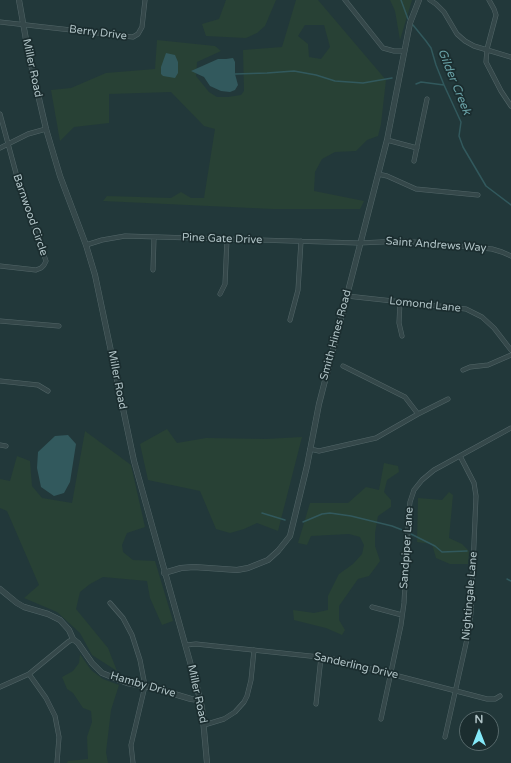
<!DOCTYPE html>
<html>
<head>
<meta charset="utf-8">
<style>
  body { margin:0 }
  #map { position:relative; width:511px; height:763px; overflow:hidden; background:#22383a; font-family:"Varela Round",sans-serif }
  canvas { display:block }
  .north { position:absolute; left:459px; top:711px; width:40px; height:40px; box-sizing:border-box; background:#1b2d2f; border:1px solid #57696b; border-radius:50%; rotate:0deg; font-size:11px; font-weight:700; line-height:16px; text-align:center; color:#b0c3c6 }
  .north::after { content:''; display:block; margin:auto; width:14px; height:18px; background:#84e9f8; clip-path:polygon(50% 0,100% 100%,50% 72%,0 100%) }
</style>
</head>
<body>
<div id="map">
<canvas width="511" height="763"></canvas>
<div class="north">N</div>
</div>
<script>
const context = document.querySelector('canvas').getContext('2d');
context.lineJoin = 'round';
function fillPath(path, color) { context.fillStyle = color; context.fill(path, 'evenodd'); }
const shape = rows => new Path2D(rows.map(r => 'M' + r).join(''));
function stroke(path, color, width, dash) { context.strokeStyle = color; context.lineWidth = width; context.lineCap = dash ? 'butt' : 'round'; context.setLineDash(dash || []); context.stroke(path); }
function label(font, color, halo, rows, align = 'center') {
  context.font = font + ' "Varela Round",sans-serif'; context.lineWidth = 3.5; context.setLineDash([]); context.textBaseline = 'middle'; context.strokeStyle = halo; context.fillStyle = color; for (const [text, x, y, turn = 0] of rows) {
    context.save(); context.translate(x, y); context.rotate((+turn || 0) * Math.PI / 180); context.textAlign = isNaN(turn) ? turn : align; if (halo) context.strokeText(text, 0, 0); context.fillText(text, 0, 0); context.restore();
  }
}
const green = shape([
  [226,0,276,0,265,26,257,33,246,38,206,36,202,24,219,19],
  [296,0,318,0,386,80,381,124,378,136,367,140,356,151,335,152,322,159,315,172,314,191,364,201,360,209,273,209,103,201,107,196,171,198,181,192,191,198,204,198,215,129,204,126,171,92,109,94,109,123,74,127,60,141,51,90,71,88,106,73,155,69,157,40,215,46,221,51,197,62,196,76,209,92,217,97,228,97,241,95,244,91,243,50,282,47],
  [305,25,324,25,330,47,321,59,309,57,308,44,298,36],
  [390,0,412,0,400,40,395,11],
  [167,429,177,443,206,438,266,439,302,437,278,531,257,523,244,529,230,533,216,529,200,491,148,480,140,444],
  [85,431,131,465,145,527,127,533,122,545,123,552,133,560,155,561,173,621,162,625,150,598,147,581,103,577,90,584,80,592,76,609,108,648,117,671,92,655,80,633,57,612,24,598,39,585,7,511,0,508,0,479,10,481,17,456,30,461,32,486,42,498,72,503],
  [384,463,398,466,399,472,387,480,384,492,391,500,391,507,378,516,375,533,375,546,380,561,369,576,358,579,339,606,339,620,345,630,342,635,326,628,294,620,293,610,314,613,328,610,328,596,339,574,353,564,362,554,364,545,360,537,349,534,311,536,307,545,298,543,310,503,348,503,366,487,379,490],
  [449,492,453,495,449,538,462,544,469,551,468,564,450,564,436,558,432,544,417,542,418,498,442,500],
  [80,654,91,670,103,679,119,685,111,710,106,752,108,763,67,763,68,761,88,759,87,737,92,722,91,711,83,708,73,693,67,689,62,677,73,671,79,663]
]);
const water = shape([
  [166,53,175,55,178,62,178,73,175,78,163,76,161,74,161,67],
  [233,58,235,62,235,74,238,85,235,90,230,92,221,91,210,86,204,77,191,71,218,59,226,59],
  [68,435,76,444,70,482,64,493,54,496,41,487,37,468,38,452,55,436]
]);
const stream = shape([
  [401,0,408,19],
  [413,25,426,41,431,48,436,65,444,85,461,122,459,136,463,147,486,186,511,205],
  [235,74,267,73,294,71,316,75,335,81,363,83,392,78],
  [416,84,421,82,444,85],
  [262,513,285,520],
  [303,522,322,514,330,513,351,516,392,526,405,531],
  [411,534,435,546,442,552,467,551],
  [507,579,511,581]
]);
const minor = shape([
  [345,0,383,48,394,51,403,51],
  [430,0,436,4,444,12,457,34,465,41,474,46,511,57],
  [489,0,494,9,496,15,487,49,486,62,501,91,511,106],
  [0,22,133,37,138,34,142,27,145,0],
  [0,114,17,177,46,261,44,265,41,268,36,270,0,266],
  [387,140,417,148],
  [0,148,28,134,46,129],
  [414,161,427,99],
  [378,174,387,176,416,189,478,195],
  [86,245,102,240,125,236,359,243,403,241,492,249,502,252,511,256],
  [153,270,154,237],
  [220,294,225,284,227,239],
  [347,296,466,309,482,317,494,328,511,350],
  [400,302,399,323,402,336],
  [290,320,298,290,301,241],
  [0,321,59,326],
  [343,366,405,397,418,414],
  [463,370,470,367,488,365,511,355],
  [0,381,38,385,48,391],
  [0,445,6,446],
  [310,449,319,451,376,438,418,414,448,399],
  [110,603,123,618,132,635,140,660,145,686,131,745,133,763],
  [372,607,402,615],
  [186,645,196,644,329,658,487,699,495,699,500,696],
  [29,674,46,698,55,716,59,737,57,763],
  [0,687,29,674,68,642,73,639],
  [316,704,321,657],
  [381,719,401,625,404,603,409,510,410,502,414,490,422,480,434,470,511,428],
  [204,725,224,719,235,712,244,702,247,696,251,680,254,650],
  [445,737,467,639,471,613,476,496,474,483,460,456]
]);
const tertiary = shape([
  [19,0,28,51,46,129,60,176,86,245,95,275,134,461,197,687,202,708,207,763],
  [164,573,181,568,194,567,237,570,248,568,268,560,278,551,290,536,307,466,319,404,387,140,410,23,419,0],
  [0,589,17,603,24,607,48,614,60,620,69,630,73,639,78,643,92,663,102,673,127,683,154,688,191,699,200,700]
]);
const streetNames = [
  ["Berry Drive",98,33,7],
  ["Miller Road",32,68,78],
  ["Barnwood Circle",30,215,71],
  ["Pine Gate Drive",222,239,2],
  ["Saint Andrews Way",436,245,4],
  ["Lomond Lane",425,305,6],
  ["Smith Hines Road",336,335,-75],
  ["Miller Road",117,380,79],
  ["Sandpiper Lane",407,548,-86],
  ["Nightingale Lane",470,596,-85],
  ["Sanderling Drive",356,666,13],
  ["Hamby Drive",143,685,16],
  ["Miller Road",197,694,78]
];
const waterNames = [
  ["Gilder Creek",454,82,68]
];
fillPath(green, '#284135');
fillPath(water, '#32595d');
stroke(stream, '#32595d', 1.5);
stroke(minor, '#536668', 5);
stroke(tertiary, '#536668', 6);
stroke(minor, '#35484a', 4);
stroke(tertiary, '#35484a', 5);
label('11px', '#b0c3c6', '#1b2d2f', streetNames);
label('italic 12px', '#69a1a6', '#1b2d2f', waterNames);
</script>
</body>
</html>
